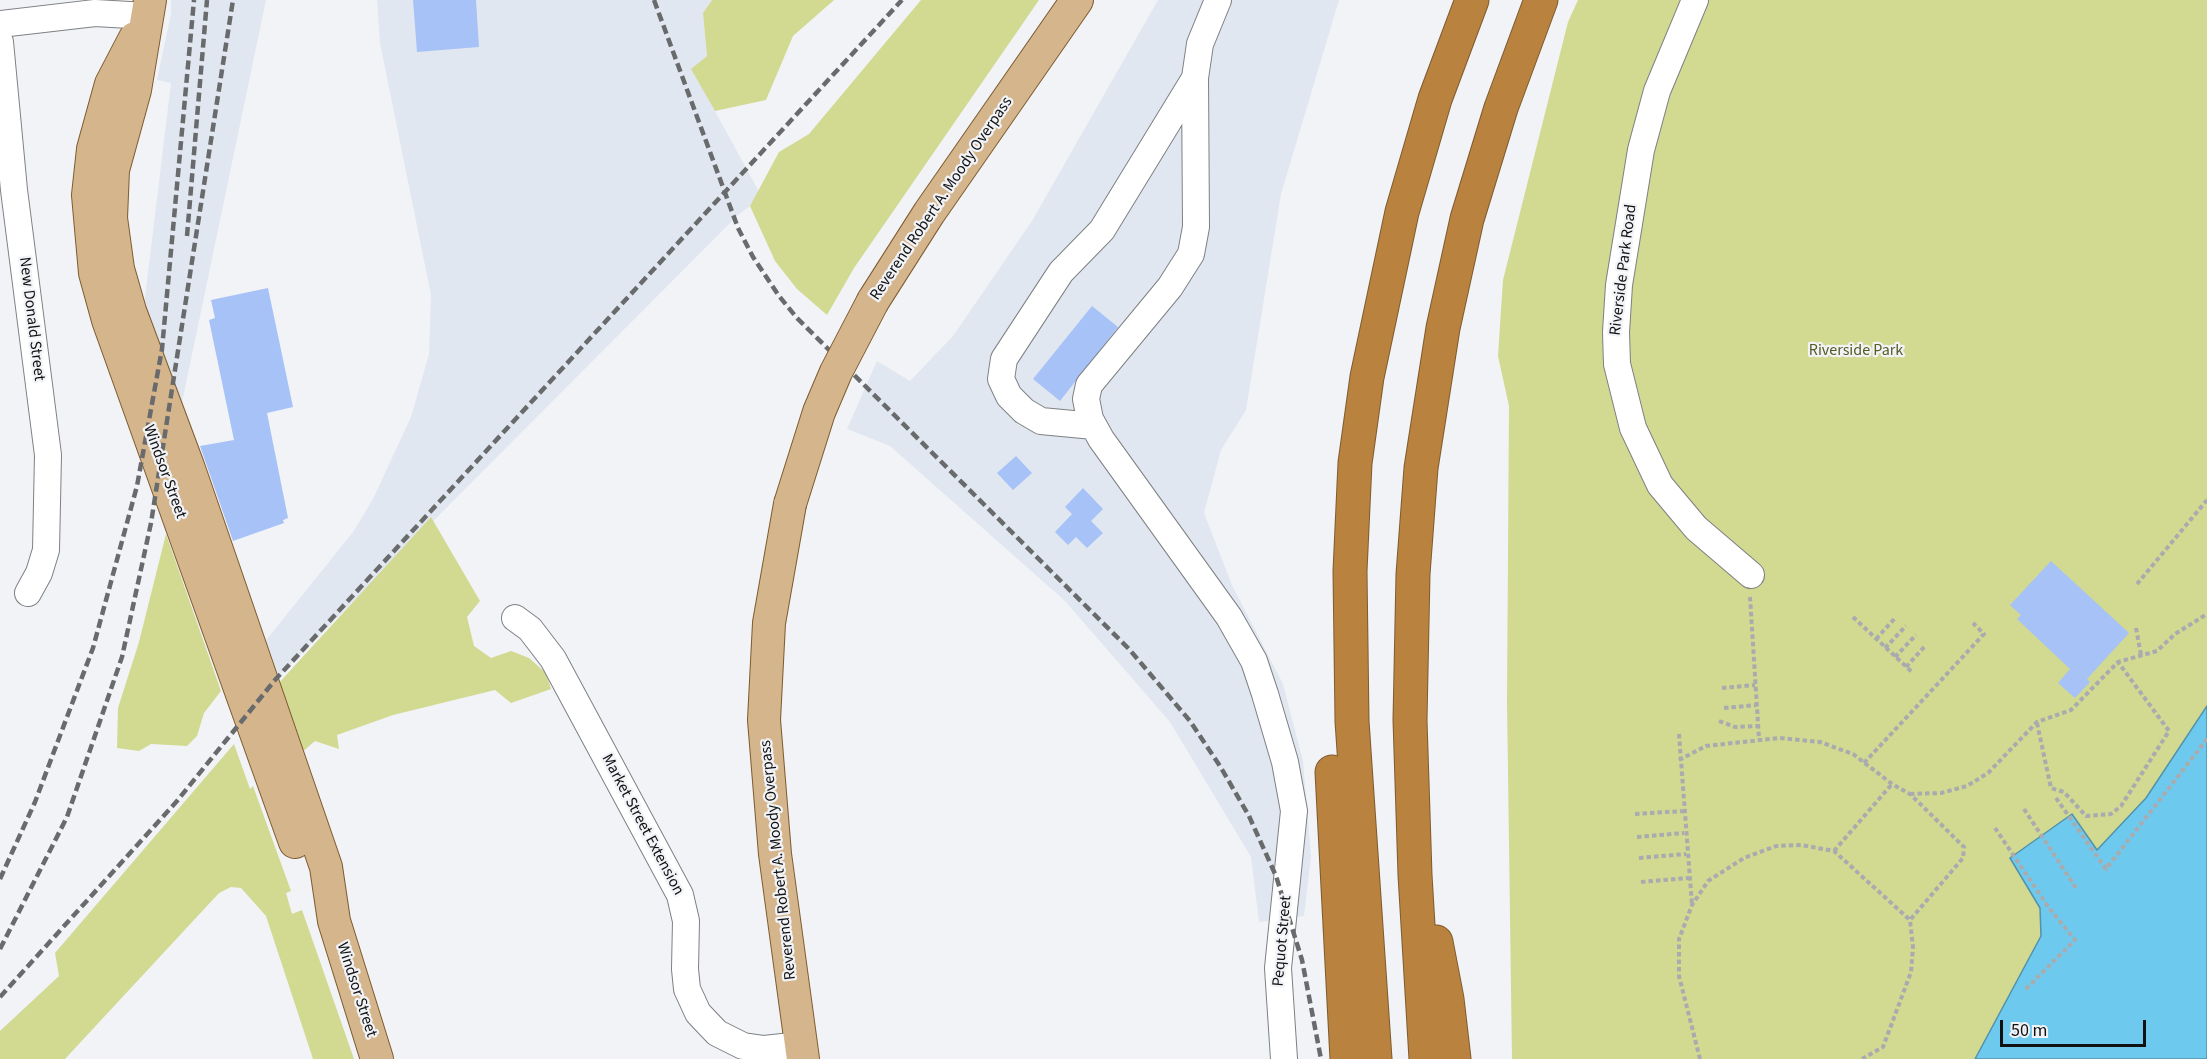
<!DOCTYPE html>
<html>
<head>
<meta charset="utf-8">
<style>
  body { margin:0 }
  #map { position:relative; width:2207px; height:1059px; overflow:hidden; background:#f1f3f7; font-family:"Source Sans 3",sans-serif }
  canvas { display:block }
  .scale { position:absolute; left:2000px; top:1020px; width:146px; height:27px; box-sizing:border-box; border:3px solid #111112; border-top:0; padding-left:8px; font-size:18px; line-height:21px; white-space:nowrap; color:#111112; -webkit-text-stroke:4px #f1f3f7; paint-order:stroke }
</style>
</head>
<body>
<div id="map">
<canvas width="2207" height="1059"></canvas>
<div class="scale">50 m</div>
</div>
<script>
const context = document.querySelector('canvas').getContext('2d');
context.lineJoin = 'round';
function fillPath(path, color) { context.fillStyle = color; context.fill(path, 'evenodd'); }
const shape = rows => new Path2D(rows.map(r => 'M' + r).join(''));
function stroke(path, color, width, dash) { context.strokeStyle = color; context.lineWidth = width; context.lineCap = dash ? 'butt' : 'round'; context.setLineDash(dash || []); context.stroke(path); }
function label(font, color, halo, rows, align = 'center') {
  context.font = font + ' "Source Sans 3",sans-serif'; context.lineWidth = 4.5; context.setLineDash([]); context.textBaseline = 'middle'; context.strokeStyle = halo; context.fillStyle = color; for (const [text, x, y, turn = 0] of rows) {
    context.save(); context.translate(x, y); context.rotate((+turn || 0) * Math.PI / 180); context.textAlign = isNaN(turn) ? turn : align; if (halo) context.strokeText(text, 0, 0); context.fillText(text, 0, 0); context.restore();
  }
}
const built = shape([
  [171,0,266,0,180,412,143,314,171,83,157,80,171,14],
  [377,0,712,0,703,13,707,56,692,69,762,197,738,215,275,680,263,644,353,532,373,499,411,417,429,354,431,295,380,43],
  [1158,0,1339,0,1281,194,1246,410,1221,450,1204,513,1232,585,1283,684,1303,761,1311,856,1304,916,1259,922,1251,857,1170,722,1065,601,890,446,847,429,877,361,910,381,953,336,1032,221]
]);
const green = shape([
  [712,0,834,0,793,36,766,100,715,111,691,69,707,56,703,13],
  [921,0,1039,0,854,268,827,315,797,289,775,261,750,206,779,152,809,134],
  [1578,0,2207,0,2207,706,2146,798,2097,851,2010,858,2040,908,2041,936,1975,1059,1512,1059,1507,701,1509,406,1498,356,1503,280,1568,22],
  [431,517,480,601,467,617,474,646,491,658,511,651,529,658,546,673,551,689,511,703,495,690,393,715,337,735,339,749,315,741,301,753,277,685],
  [166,534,221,691,204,713,197,736,187,746,151,744,139,751,117,748,118,708,139,642],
  [234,744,250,789,253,786,291,891,286,893,292,914,302,910,354,1059,313,1059,266,916,241,888,231,887,219,893,65,1059,0,1059,0,1031,59,976,55,953]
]);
const water = shape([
  [2207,706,2207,1059,1975,1059,2041,936,2040,908,2010,858,2072,814,2097,850,2146,798,2207,706]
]);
const building = shape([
  [413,0,476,0,479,47,417,52],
  [268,288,293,407,267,413,288,518,283,520,284,523,233,541,200,446,234,440,209,320,215,318,211,300],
  [1092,306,1118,327,1060,401,1033,379],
  [1016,456,1032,473,1013,490,997,473],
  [1083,488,1103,509,1091,521,1103,533,1087,548,1076,537,1068,545,1055,532,1072,514,1065,507],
  [2051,561,2129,633,2087,679,2090,682,2075,698,2058,683,2070,669,2017,619,2021,615,2010,605]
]);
const path = shape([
  [2137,584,2207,500],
  [1750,597,1759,739],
  [1853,617,1913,673],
  [2136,628,2141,655],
  [1876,639,1896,617],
  [1885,648,1906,626],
  [1895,657,1916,635],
  [1906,667,1926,645],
  [1722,688,1755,685],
  [1724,708,1757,705],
  [1719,721,1735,727,1758,726],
  [2037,723,2051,788,2064,792,2086,816,2111,814,2121,806,2169,731,2118,662],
  [1679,734,1692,905],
  [1679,760,1706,746,1779,738,1820,742,1853,754,1892,784,1910,794,1964,847,1963,858,1910,920],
  [1864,763,1984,634,1973,623],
  [1910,794,1941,793,1967,786,1988,773,2037,722,2071,710,2118,662,2157,651,2175,634,2207,614],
  [2056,798,2106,869,2207,739],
  [2024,809,2076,888],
  [1635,814,1683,811],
  [1995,828,2049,908,2075,940,2024,991],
  [1637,837,1684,833],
  [1834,851,1892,784],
  [1639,858,1686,854],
  [1641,882,1688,878],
  [1700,1059,1679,976,1679,939,1692,905,1708,881,1744,858,1776,846,1801,845,1834,851,1910,920],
  [1862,1059,1883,1047,1911,972,1913,947,1910,920]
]);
const minor = shape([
  [1218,0,1200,44,1195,78,1196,227,1191,254,1170,287,1089,385,1086,399,1090,419,1101,439,1229,617,1254,661,1265,694,1285,762,1294,811,1278,968,1284,1059],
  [1695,0,1657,91,1641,150,1619,285,1616,332,1617,364,1633,428,1660,485,1696,528,1751,575],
  [0,24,95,13,147,16],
  [0,42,14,190,48,455,46,550,39,573,28,593],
  [1094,426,1041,421,1024,411,1009,396,1001,379,1004,359,1061,272,1102,230,1195,78],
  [515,618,530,629,553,659,680,895,686,921,685,969,687,989,698,1013,717,1033,743,1046,764,1049,801,1045]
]);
const major = shape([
  [150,0,135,90,113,170,111,218,118,269,130,311,188,466,326,867,334,921,377,1059],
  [135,38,111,84,93,149,88,195,95,273,108,320,295,842],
  [873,301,929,213,1077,0],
  [790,504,769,623,764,720,775,854,803,1059]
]);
const highway = shape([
  [1332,772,1347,1059],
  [1436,942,1447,999,1454,1059],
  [1375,1059,1352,721,1350,571,1355,463,1367,377,1402,212,1435,99,1472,0],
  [1426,1059,1415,875,1410,720,1413,574,1421,468,1443,328,1467,219,1501,108,1541,0]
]);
const rail = shape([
  [654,0,738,228,753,257,779,296,797,318,1129,649,1190,721,1220,766,1249,816,1276,876,1302,960,1321,1059],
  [187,236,207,0],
  [0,879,35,802,93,648,137,486,162,349,194,0],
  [0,949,67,817,122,657,151,523,233,0],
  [0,997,177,801,275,680,902,0]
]);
const majorBridge = shape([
  [790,504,819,412,836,372,873,301]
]);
const streetNames = [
  ["Reverend Robert A. Moody Overpass",942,199,-56],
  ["Riverside Park Road",1624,270,-83],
  ["New Donald Street",31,319,83],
  ["Windsor Street",164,472,70],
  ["Market Street Extension",642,825,62],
  ["Reverend Robert A. Moody Overpass",779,860,-96],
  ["Pequot Street",1283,941,-85],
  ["Windsor Street",356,990,72]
];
const parkNames = [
  ["Riverside Park",1856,351]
];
fillPath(built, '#e1e7f0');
fillPath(green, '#d2d991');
fillPath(water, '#6dcaee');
stroke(water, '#5192ac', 1.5);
fillPath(building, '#a7c2f7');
stroke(minor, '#7e8083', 28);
stroke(major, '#7e5b2f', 34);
stroke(highway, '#7e5b2f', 35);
stroke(path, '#a9abae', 4, [4.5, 3]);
stroke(minor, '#fff', 26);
stroke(major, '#d5b58c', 32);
stroke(highway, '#b9833f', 33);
stroke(rail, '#696a6c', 4.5, [9, 4.5]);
stroke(majorBridge, '#7e5b2f', 34, []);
stroke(majorBridge, '#d5b58c', 32);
label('16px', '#111112', '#f1f3f7', streetNames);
label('16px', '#575b22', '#f1f3f7', parkNames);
</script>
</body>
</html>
